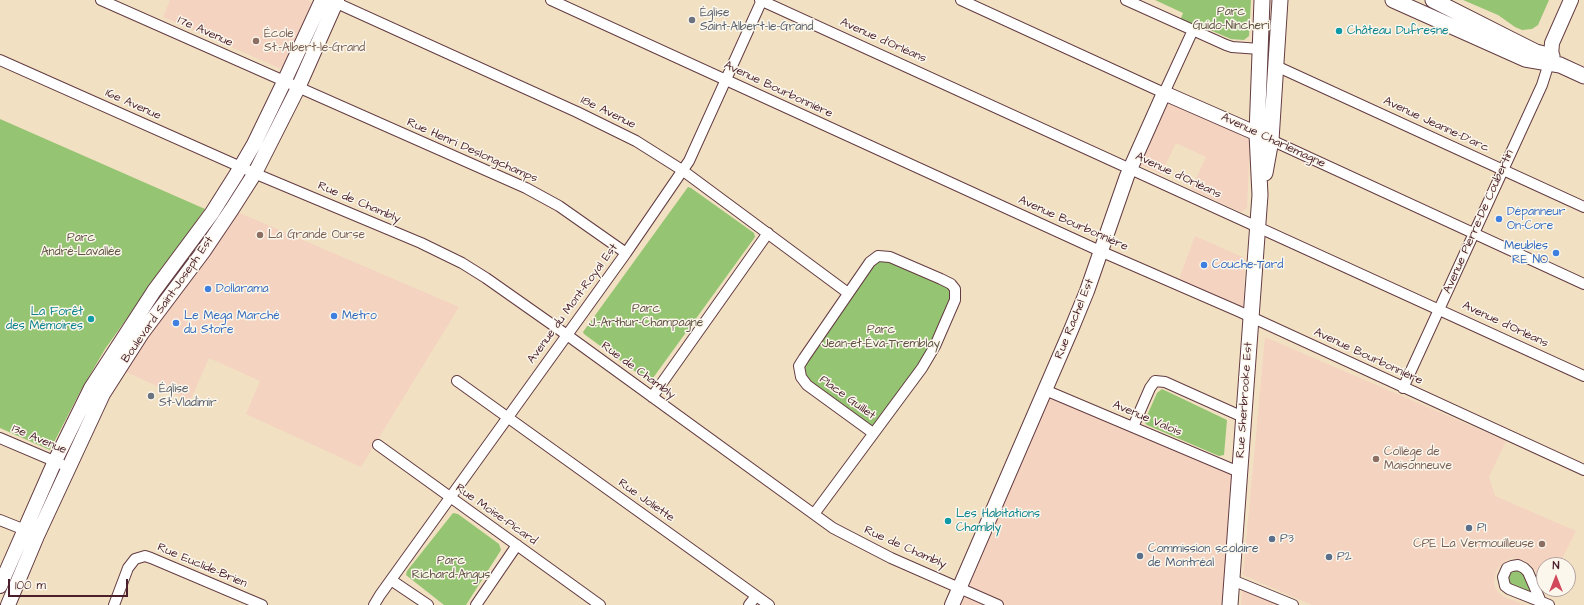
<!DOCTYPE html>
<html>
<head>
<meta charset="utf-8">
<style>
  body { margin:0 }
  #map { position:relative; width:1584px; height:605px; overflow:hidden; background:#f2e0c2; font-family:"Architects Daughter",sans-serif }
  canvas { display:block }
  .north { position:absolute; left:1536px; top:557px; width:40px; height:40px; box-sizing:border-box; background:#fbf7ec; border:1px solid #b4a19f; border-radius:50%; rotate:0deg; font-size:11px; font-weight:700; line-height:16px; text-align:center; color:#4a1f2b }
  .north::after { content:''; display:block; margin:auto; width:14px; height:18px; background:#d1495b; clip-path:polygon(50% 0,100% 100%,50% 72%,0 100%) }
  .scale { position:absolute; left:8px; top:579px; width:120px; height:18px; box-sizing:border-box; border:2px solid #4a1f2b; border-top:0; padding-left:5px; font-size:12px; line-height:14px; white-space:nowrap; color:#4a1f2b; -webkit-text-stroke:3px #fbf7ec; paint-order:stroke }
</style>
</head>
<body>
<div id="map">
<canvas width="1584" height="605"></canvas>
<div class="north">N</div>
<div class="scale">100 m</div>
</div>
<script>
const context = document.querySelector('canvas').getContext('2d');
context.lineJoin = 'round';
function fillPath(path, color) { context.fillStyle = color; context.fill(path, 'evenodd'); }
const shape = rows => new Path2D(rows.map(r => 'M' + r).join(''));
function stroke(path, color, width, dash) { context.strokeStyle = color; context.lineWidth = width; context.lineCap = dash ? 'butt' : 'round'; context.setLineDash(dash || []); context.stroke(path); }
function label(font, color, halo, rows, align = 'center') {
  context.font = font + ' "Architects Daughter",sans-serif'; context.lineWidth = 3; context.setLineDash([]); context.textBaseline = 'middle'; context.strokeStyle = halo; context.fillStyle = color; for (const [text, x, y, turn = 0] of rows) {
    context.save(); context.translate(x, y); context.rotate((+turn || 0) * Math.PI / 180); context.textAlign = isNaN(turn) ? turn : align; if (halo) context.strokeText(text, 0, 0); context.fillText(text, 0, 0); context.restore();
  }
}
const built = shape([
  [170,0,308,0,312,3,285,66,279,68,163,17],
  [1168,99,1250,140,1247,208,1241,212,1191,189,1206,157,1176,143,1161,174,1141,165],
  [235,211,459,307,361,467,246,414,260,381,209,358,190,401,124,371],
  [1195,236,1245,258,1243,309,1179,279],
  [1265,337,1506,441,1489,477,1495,496,1576,531,1559,565,1544,565,1544,586,1535,570,1530,564,1523,560,1512,558,1503,562,1496,571,1494,582,1495,588,1499,593,1504,597,1526,605,1312,605,1243,575],
  [1047,397,1133,427,1239,472,1230,605,952,605],
  [1242,589,1279,605,1241,605]
]);
const green = shape([
  [1155,0,1251,0,1249,36,1244,40,1231,39,1196,24,1180,21,1183,13],
  [1463,0,1549,0,1538,25,1532,29,1522,30,1515,27,1498,15],
  [0,119,205,209,105,349,80,392,50,450,0,428],
  [688,187,691,188,754,233,755,237,653,378,648,381,584,334,583,332],
  [878,256,955,289,935,346,873,433,801,377,804,358],
  [1162,389,1227,420,1224,455,1219,456,1147,425,1145,423,1145,420,1157,393],
  [453,513,458,514,499,544,501,550,466,605,444,605,406,575,407,571],
  [1516,570,1522,572,1532,588,1531,592,1527,593,1509,585,1508,575,1510,571]
]);
const street = shape([
  [101,0,526,188,559,206,626,253],
  [330,0,577,112,636,141,682,170,848,293],
  [551,0,1100,251,1238,311,1584,470],
  [760,0,1584,376],
  [961,0,1164,93,1193,30],
  [1126,0,1226,45,1232,47,1260,49],
  [0,60,261,176,421,243,462,263,486,278,567,335,833,528,891,558,998,605],
  [1276,66,1584,207],
  [1271,140,1584,284],
  [457,381,769,605],
  [1403,388,1542,85,1549,63],
  [1045,390,1239,472],
  [652,397,768,233],
  [1133,427,1150,388,1155,381,1165,382,1243,417],
  [0,438,61,464],
  [378,445,600,605],
  [814,514,922,368,935,346,955,300,955,289,951,284,941,279,890,257,878,256,870,262,804,358,799,366,801,377,807,385,873,433],
  [0,520,30,532],
  [391,580,428,605],
  [1232,580,1293,605],
  [1541,602,1528,572,1524,568,1518,565,1512,566,1507,568,1503,577,1505,586,1509,589,1549,605],
  [114,605,128,568,135,559,145,556,151,558,262,605],
  [374,605,380,595,626,253,689,161,762,0],
  [476,605,517,545],
  [749,605,756,596]
]);
const secondary = shape([
  [1549,63,1551,56,1552,43,1571,0],
  [0,586,55,461,91,388,154,291,212,213,236,175,254,144,284,82,322,0],
  [8,605,37,536,103,394,142,333,203,252,232,209,255,173,298,88,337,0],
  [952,605,1071,330,1087,291,1127,176,1164,93,1267,138]
]);
const primary = shape([
  [1393,0,1525,59,1560,65,1584,76],
  [1433,0,1514,41,1536,52,1552,56],
  [1265,173,1271,140,1280,0],
  [1230,605,1260,195,1257,134,1262,0]
]);
const markers = [
  [692,20,4,"#6b7280"],
  [1339,31,4,"#0f9aa8"],
  [256,41,4,"#8d6e63"],
  [1499,219,4,"#3f7fe0"],
  [260,235,4,"#8d6e63"],
  [1556,253,4,"#3f7fe0"],
  [1204,265,4,"#3f7fe0"],
  [208,289,4,"#3f7fe0"],
  [334,316,4,"#3f7fe0"],
  [91,319,4,"#0f9aa8"],
  [176,323,4,"#3f7fe0"],
  [151,396,4,"#6b7280"],
  [1376,459,4,"#8d6e63"],
  [948,521,4,"#0f9aa8"],
  [1469,528,4,"#5c6f8a"],
  [1272,539,4,"#5c6f8a"],
  [1542,544,4,"#8d6e63"],
  [1140,556,4,"#5c6f8a"],
  [1329,557,4,"#5c6f8a"]
];
const parkNames = [
  ["Parc",1231,12],
  ["Guido-Nincheri",1231,26],
  ["Parc",81,238],
  ["André-Lavallée",81,252],
  ["Parc",646,309],
  ["J.-Arthur-Champagne",646,323],
  ["Parc",881,330],
  ["Jean-et-Éva-Tremblay",881,344],
  ["Parc",451,561],
  ["Richard-Angus",451,575]
];
const worshipNames = [
  ["Église",700,13],
  ["Saint-Albert-le-Grand",700,27],
  ["Église",159,389],
  ["St-Vladimir",159,403]
];
const cultureNames = [
  ["Château Dufresne",1347,31],
  ["La Forêt",83,312,"right"],
  ["des Mémoires",83,326,"right"],
  ["Les Habitations",956,514],
  ["Chambly",956,528]
];
const streetNames = [
  ["17e Avenue",205,32,24],
  ["Avenue d'Orléans",883,41,24],
  ["Avenue Bourbonnière",778,90,25],
  ["16e Avenue",133,105,24],
  ["18e Avenue",608,113,26],
  ["Avenue Jeanne-D'arc",1436,125,25],
  ["Avenue Charlemagne",1273,141,25],
  ["Rue Henri Deslongchamps",472,151,24],
  ["Avenue d'Orléans",1178,176,25],
  ["Rue de Chambly",359,203,23],
  ["Avenue Pierre-De Coubertin",1479,222,-66],
  ["Avenue Bourbonnière",1073,224,24],
  ["Boulevard Saint-Joseph Est",168,300,-55],
  ["Avenue du Mont-Royal Est",573,304,-54],
  ["Rue Rachel Est",1075,319,-68],
  ["Avenue d'Orléans",1505,325,25],
  ["Avenue Bourbonnière",1368,357,25],
  ["Rue de Chambly",638,371,36],
  ["Place Guillet",847,398,36],
  ["Rue Sherbrooke Est",1245,400,-86],
  ["Avenue Valois",1147,419,23],
  ["13e Avenue",39,440,23],
  ["Rue Joliette",646,501,35],
  ["Rue Moïse-Picard",496,515,35],
  ["Rue de Chambly",905,548,24],
  ["Rue Euclide-Brien",202,566,23]
];
const educationNames = [
  ["École",264,34],
  ["St.-Albert-le-Grand",264,48],
  ["La Grande Ourse",268,235],
  ["Collège de",1384,452],
  ["Maisonneuve",1384,466],
  ["CPE La Vermouilleuse",1534,544,"right"]
];
const shopNames = [
  ["Dépanneur",1507,212],
  ["On-Core",1507,226],
  ["Meubles",1548,246,"right"],
  ["RE NO",1548,260,"right"],
  ["Couche-Tard",1212,265],
  ["Dollarama",216,289],
  ["Le Mega Marché",184,316],
  ["du Store",184,330],
  ["Metro",342,316]
];
const serviceNames = [
  ["P1",1477,528],
  ["P3",1280,539],
  ["Commission scolaire",1148,549],
  ["de Montréal",1148,563],
  ["P2",1337,557]
];
fillPath(built, '#f4d3c0');
fillPath(green, '#95c472');
stroke(street, '#633c42', 12);
stroke(secondary, '#633c42', 16);
stroke(primary, '#633c42', 17);
stroke(street, '#fff', 10);
stroke(secondary, '#fff', 14);
stroke(primary, '#fff', 15);
for (const [x, y, r, color] of markers) { const dot = new Path2D(); dot.arc(x, y, r, 0, 2 * Math.PI); context.fillStyle = color; context.fill(dot); stroke(dot, '#fbf7ec', 1.5); }
label('12px', '#605140', '#fbf7ec', parkNames);
label('12px', '#5b616d', '#fbf7ec', worshipNames, 'left');
label('12px', '#0d838f', '#fbf7ec', cultureNames, 'left');
label('12px', '#4a1f2b', '#fbf7ec', streetNames);
label('12px', '#785e54', '#fbf7ec', educationNames, 'left');
label('12px', '#366cbe', '#fbf7ec', shopNames, 'left');
label('12px', '#4e5e75', '#fbf7ec', serviceNames, 'left');
</script>
</body>
</html>
